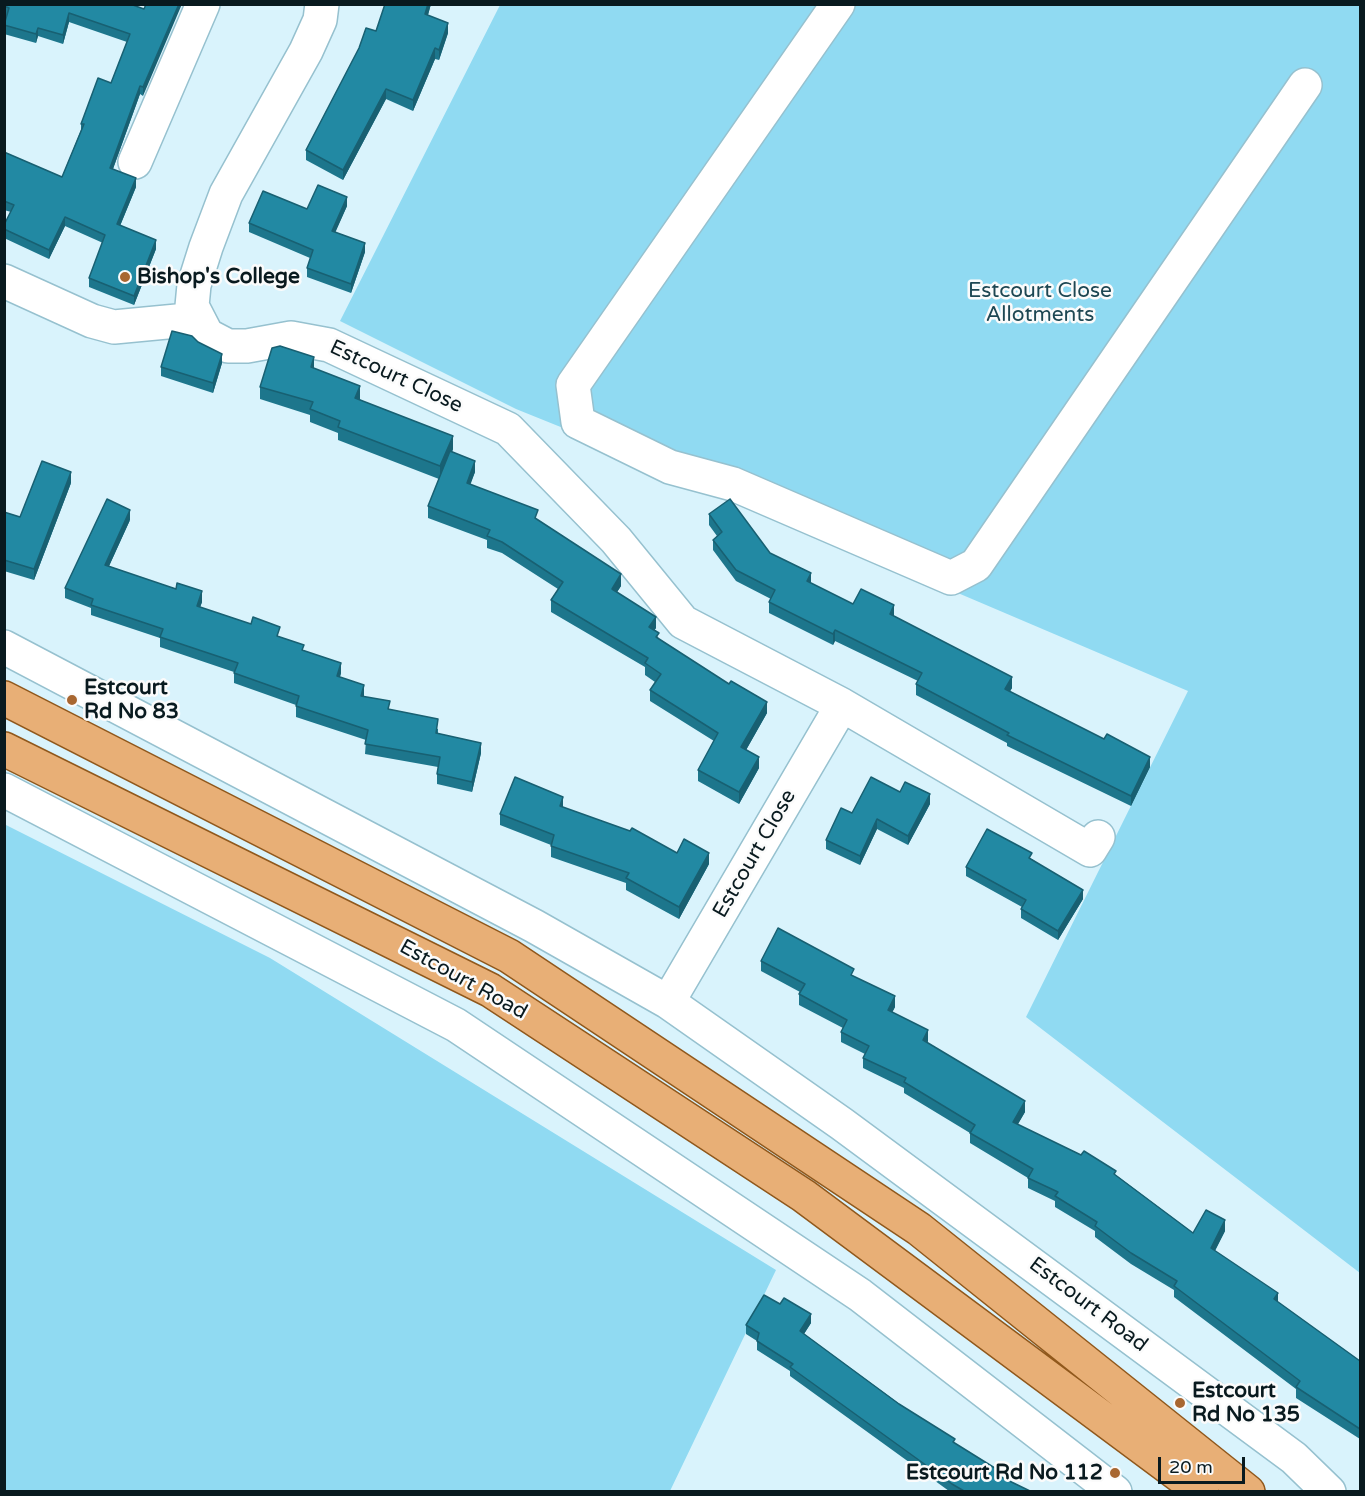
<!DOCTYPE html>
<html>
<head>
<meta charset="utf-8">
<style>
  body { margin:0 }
  #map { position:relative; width:1365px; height:1496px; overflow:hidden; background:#d9f3fc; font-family:"Varela Round",sans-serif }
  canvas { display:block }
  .frame { position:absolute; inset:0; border:6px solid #091a1f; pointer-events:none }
  .scale { position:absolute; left:1158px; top:1457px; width:87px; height:27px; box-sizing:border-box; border:3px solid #091a1f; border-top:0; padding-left:8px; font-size:18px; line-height:21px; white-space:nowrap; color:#091a1f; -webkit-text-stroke:4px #fbfbfb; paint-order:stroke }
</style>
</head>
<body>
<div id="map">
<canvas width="1365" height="1496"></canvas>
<div class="frame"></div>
<div class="scale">20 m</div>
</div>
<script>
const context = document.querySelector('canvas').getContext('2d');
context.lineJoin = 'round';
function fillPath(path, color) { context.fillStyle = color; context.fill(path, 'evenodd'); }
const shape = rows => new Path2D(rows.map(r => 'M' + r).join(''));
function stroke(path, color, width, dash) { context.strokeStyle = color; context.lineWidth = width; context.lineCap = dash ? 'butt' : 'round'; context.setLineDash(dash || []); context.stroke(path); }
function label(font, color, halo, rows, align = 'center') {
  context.font = font + ' "Varela Round",sans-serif'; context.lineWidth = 5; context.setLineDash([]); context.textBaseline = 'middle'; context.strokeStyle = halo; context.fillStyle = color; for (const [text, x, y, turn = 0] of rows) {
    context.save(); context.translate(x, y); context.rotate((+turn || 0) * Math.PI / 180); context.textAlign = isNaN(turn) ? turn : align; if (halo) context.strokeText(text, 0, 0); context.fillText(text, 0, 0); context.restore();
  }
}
const green = shape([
  [500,5,1360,5,1360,1273,1026,1017,1188,691,702,484,516,409,340,321],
  [4,824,270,958,776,1270,670,1491,5,1491]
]);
const minor = shape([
  [322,4,320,20,306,51,226,194,206,247,194,285,192,306,207,335,228,346,247,346,291,338,329,345,508,429,616,540,683,622,842,705,1090,850,1098,837],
  [838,4,573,385,578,422,670,467,733,484,951,578,976,565,1305,85],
  [135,162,203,4],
  [4,281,92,321,114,327,198,319],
  [4,647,534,926,668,1002,842,1124,1294,1458,1329,1492],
  [4,790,456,1025,860,1295,1115,1492],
  [668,1002,842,705]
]);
const major = shape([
  [4,698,509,956,919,1229,1248,1492],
  [4,749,490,990,804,1196,1202,1492]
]);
const wall = shape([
  [4,4,144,9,143,96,140,94,113,169,136,187,120,226,156,249,134,305,89,287,89,278,103,243,65,226,49,259,4,238,4,225,11,212,4,210,4,152,62,177,81,130,81,124,111,83,127,42,69,22,63,44,38,36,36,43,4,34,4,23,7,16,4,15],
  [385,4,431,4,428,15,448,33,439,60,435,59,413,111,386,99,343,180,306,160,306,150,359,48,376,31],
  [347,206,335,232,365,252,351,293,307,277,307,268,310,258,249,232,249,223,307,209],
  [198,342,222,363,213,393,161,376,161,367],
  [314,368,360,399,359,399,453,449,452,452,475,472,470,484,538,520,621,586,617,592,656,628,654,630,659,639,767,713,746,750,759,768,739,804,698,781,698,770,714,741,650,701,650,690,655,682,645,675,645,667,551,612,551,600,558,589,502,553,487,548,487,540,428,518,428,506,439,479,338,440,338,433,310,422,310,415,260,399,260,387],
  [71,483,34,580,4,571,4,512,20,517],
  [709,514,770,553,811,583,853,604,894,616,1012,688,1010,691,1150,767,1131,806,1007,746,1007,743,916,695,916,684,918,681,835,641,833,645,769,613,769,602,771,599,736,581,713,550,713,540,717,536,709,525],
  [130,520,109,566,202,602,200,607,280,637,341,673,340,677,364,696,390,710,438,729,438,733,481,753,472,792,437,784,437,774,438,767,365,754,366,740,296,717,296,705,234,683,234,672,160,647,160,638,91,615,91,608,65,598,65,588],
  [900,792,930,804,908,845,877,829,860,865,826,849,826,840,852,813],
  [563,807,677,853,709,864,679,919,626,890,626,883,551,857,551,845,500,825,500,814],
  [1032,859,1083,899,1058,940,1021,918,1021,909,1022,907,966,876,966,867],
  [761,961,854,976,895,1007,892,1012,928,1041,927,1043,1025,1112,1017,1125,1116,1175,1193,1233,1225,1231,1215,1251,1278,1302,1360,1361,1360,1439,1296,1398,1296,1389,1174,1297,1174,1290,1131,1264,1095,1237,1095,1231,1055,1207,1055,1201,1028,1188,1028,1178,970,1143,970,1133,904,1093,904,1088,863,1068,863,1058,865,1054,841,1042,841,1032,843,1028,799,1005,799,994,800,992,761,971],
  [780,1304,811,1323,804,1334,998,1476,1030,1491,949,1491,790,1376,790,1371,757,1350,757,1341,746,1334,746,1325]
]);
const shadedWall = shape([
  [179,4,182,4,143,96,143,87],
  [428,4,431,4,425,25,425,14],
  [69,13,69,22,63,44,63,35],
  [448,23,448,33,439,60,439,50],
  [38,28,38,36,36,43,36,34],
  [435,48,435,59,413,111,413,100],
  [140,86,140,94,110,177,110,168],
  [386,89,386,99,343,180,343,170],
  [6,99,6,108,4,112,4,104],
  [136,178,136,187,117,233,117,224],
  [347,197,347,206,332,240,332,231],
  [65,217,65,226,49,259,49,250],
  [156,240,156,249,134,305,134,296],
  [365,243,365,252,351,293,351,284],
  [222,354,222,363,213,393,213,383],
  [314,357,314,370,311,367],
  [360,386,360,399,355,411,355,398],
  [453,436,453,449,440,479,440,466],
  [475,461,475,472,467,494,467,483],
  [71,472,71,483,34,580,34,569],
  [130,510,130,520,105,575,105,565],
  [811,573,811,584,807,581],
  [621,574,621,586,612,600,612,589],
  [202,591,202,602,197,616,197,606],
  [894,605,894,616,890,614],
  [656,617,656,628,649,638,649,627],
  [835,630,835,641,833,645,833,634],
  [341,663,341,673,337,686,337,676],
  [1012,677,1012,688,1005,700,1005,689],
  [364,685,364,696,361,706,361,696],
  [767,702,767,713,741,759,741,747],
  [481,743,481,753,472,792,472,782],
  [759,757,759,768,739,804,739,792],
  [1150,757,1150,767,1131,806,1131,796],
  [930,794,930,804,908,845,908,836],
  [563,797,563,808,560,806],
  [877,819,877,829,860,865,860,856],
  [709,853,709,864,679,919,679,907],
  [1083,890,1083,899,1058,940,1058,931],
  [895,996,895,1007,888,1021,888,1010],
  [928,1030,928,1041,923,1051,923,1040],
  [1025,1101,1025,1112,1013,1133,1013,1122],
  [1225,1220,1225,1231,1211,1258,1211,1248],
  [1278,1293,1278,1304,1274,1299],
  [811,1314,811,1323,800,1340,800,1331]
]);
const building = shape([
  [4,4,130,4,144,9,146,4,179,4,143,87,140,86,110,168,136,178,117,224,156,240,134,296,89,278,105,235,65,217,49,250,4,229,4,225,14,205,4,201,4,152,62,177,84,124,81,124,98,78,111,83,130,34,69,13,63,35,38,28,36,34,4,25,9,8,4,6,4,4],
  [385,4,428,4,425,14,448,23,439,50,435,48,413,100,386,89,343,170,306,150,359,48,366,28,376,31,385,4],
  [318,185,347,197,332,231,365,243,351,284,307,268,313,250,249,223,263,191,307,209,318,185],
  [172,331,192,336,198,342,222,354,213,383,161,367,172,331],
  [280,346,314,357,311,367,360,386,355,398,453,436,440,466,338,427,340,421,310,409,313,402,260,387,272,348,280,346],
  [450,451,475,461,467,483,538,510,535,518,621,574,612,589,656,617,649,627,659,633,656,637,729,684,731,681,767,702,741,747,759,757,739,792,698,770,718,733,650,690,661,674,645,663,648,658,551,600,563,582,502,542,487,536,490,530,428,506,450,451],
  [42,461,71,472,34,569,4,560,4,512,20,517,42,461],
  [107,499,130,510,105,565,176,589,177,583,202,591,197,606,251,624,253,617,280,627,277,636,304,645,302,650,341,663,337,676,364,685,361,696,390,701,388,709,438,719,436,733,481,743,472,782,437,774,440,757,365,744,368,730,296,706,299,696,234,673,238,663,160,637,163,629,91,605,93,599,65,588,107,499],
  [730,499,770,553,811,573,807,581,853,604,861,589,894,605,890,614,1012,677,1005,689,1104,739,1107,734,1150,757,1131,796,1007,735,1009,733,916,684,922,673,835,630,833,634,769,602,775,590,736,570,713,540,722,532,709,514,730,499],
  [515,777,563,797,560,806,630,831,632,828,677,853,684,839,709,853,679,907,626,878,629,873,551,846,554,835,500,814,515,777],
  [871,777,900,792,905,782,930,794,908,836,877,819,860,856,826,840,841,808,852,813,871,777],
  [987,829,1032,853,1029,858,1083,890,1058,931,1021,909,1026,900,966,867,987,829],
  [778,928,854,969,851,975,895,996,888,1010,928,1030,923,1040,1025,1101,1013,1122,1081,1155,1084,1151,1116,1171,1114,1174,1193,1233,1206,1210,1225,1220,1211,1248,1278,1293,1274,1299,1360,1361,1360,1429,1296,1387,1300,1381,1174,1286,1177,1281,1131,1253,1095,1226,1097,1222,1055,1196,1058,1192,1028,1178,1033,1169,970,1133,975,1125,904,1082,906,1078,863,1058,869,1046,841,1032,847,1020,799,994,805,984,761,961,778,928],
  [764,1295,780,1304,784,1298,811,1314,800,1331,899,1404,955,1439,953,1442,998,1470,995,1474,1030,1491,964,1491,952,1484,790,1367,793,1364,757,1341,759,1333,746,1325,764,1295]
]);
const markers = [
  [125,277,6,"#a86731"],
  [72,700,6,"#a86731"],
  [1180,1403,6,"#a86731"],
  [1115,1473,6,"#a86731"]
];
const poiNames = [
  ["Bishop's College",137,277],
  ["Estcourt",84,688],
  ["Rd No 83",84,712],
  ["Estcourt",1192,1391],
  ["Rd No 135",1192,1415],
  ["Estcourt Rd No 112",1103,1473,"right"]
];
const parkNames = [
  ["Estcourt Close",1040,291],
  ["Allotments",1040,315]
];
const streetNames = [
  ["Estcourt Close",396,377,25],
  ["Estcourt Close",755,854,-60],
  ["Estcourt Road",463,980,29],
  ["Estcourt Road",1088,1305,37]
];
fillPath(green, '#90daf2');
stroke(minor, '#96c1cf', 36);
stroke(major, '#90581c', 36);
stroke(minor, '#fff', 33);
stroke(major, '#e8af76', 33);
fillPath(wall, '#1d768c');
fillPath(shadedWall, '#186072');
fillPath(building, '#2289a3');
stroke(building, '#186072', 1.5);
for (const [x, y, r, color] of markers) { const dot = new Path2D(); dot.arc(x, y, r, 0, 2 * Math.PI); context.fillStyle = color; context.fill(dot); stroke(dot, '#fbfbfb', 2); }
label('bold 21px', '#091a1f', '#fbfbfb', poiNames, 'left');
label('21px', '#1d4753', '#fbfbfb', parkNames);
label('21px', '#091a1f', '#fbfbfb', streetNames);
</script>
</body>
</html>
